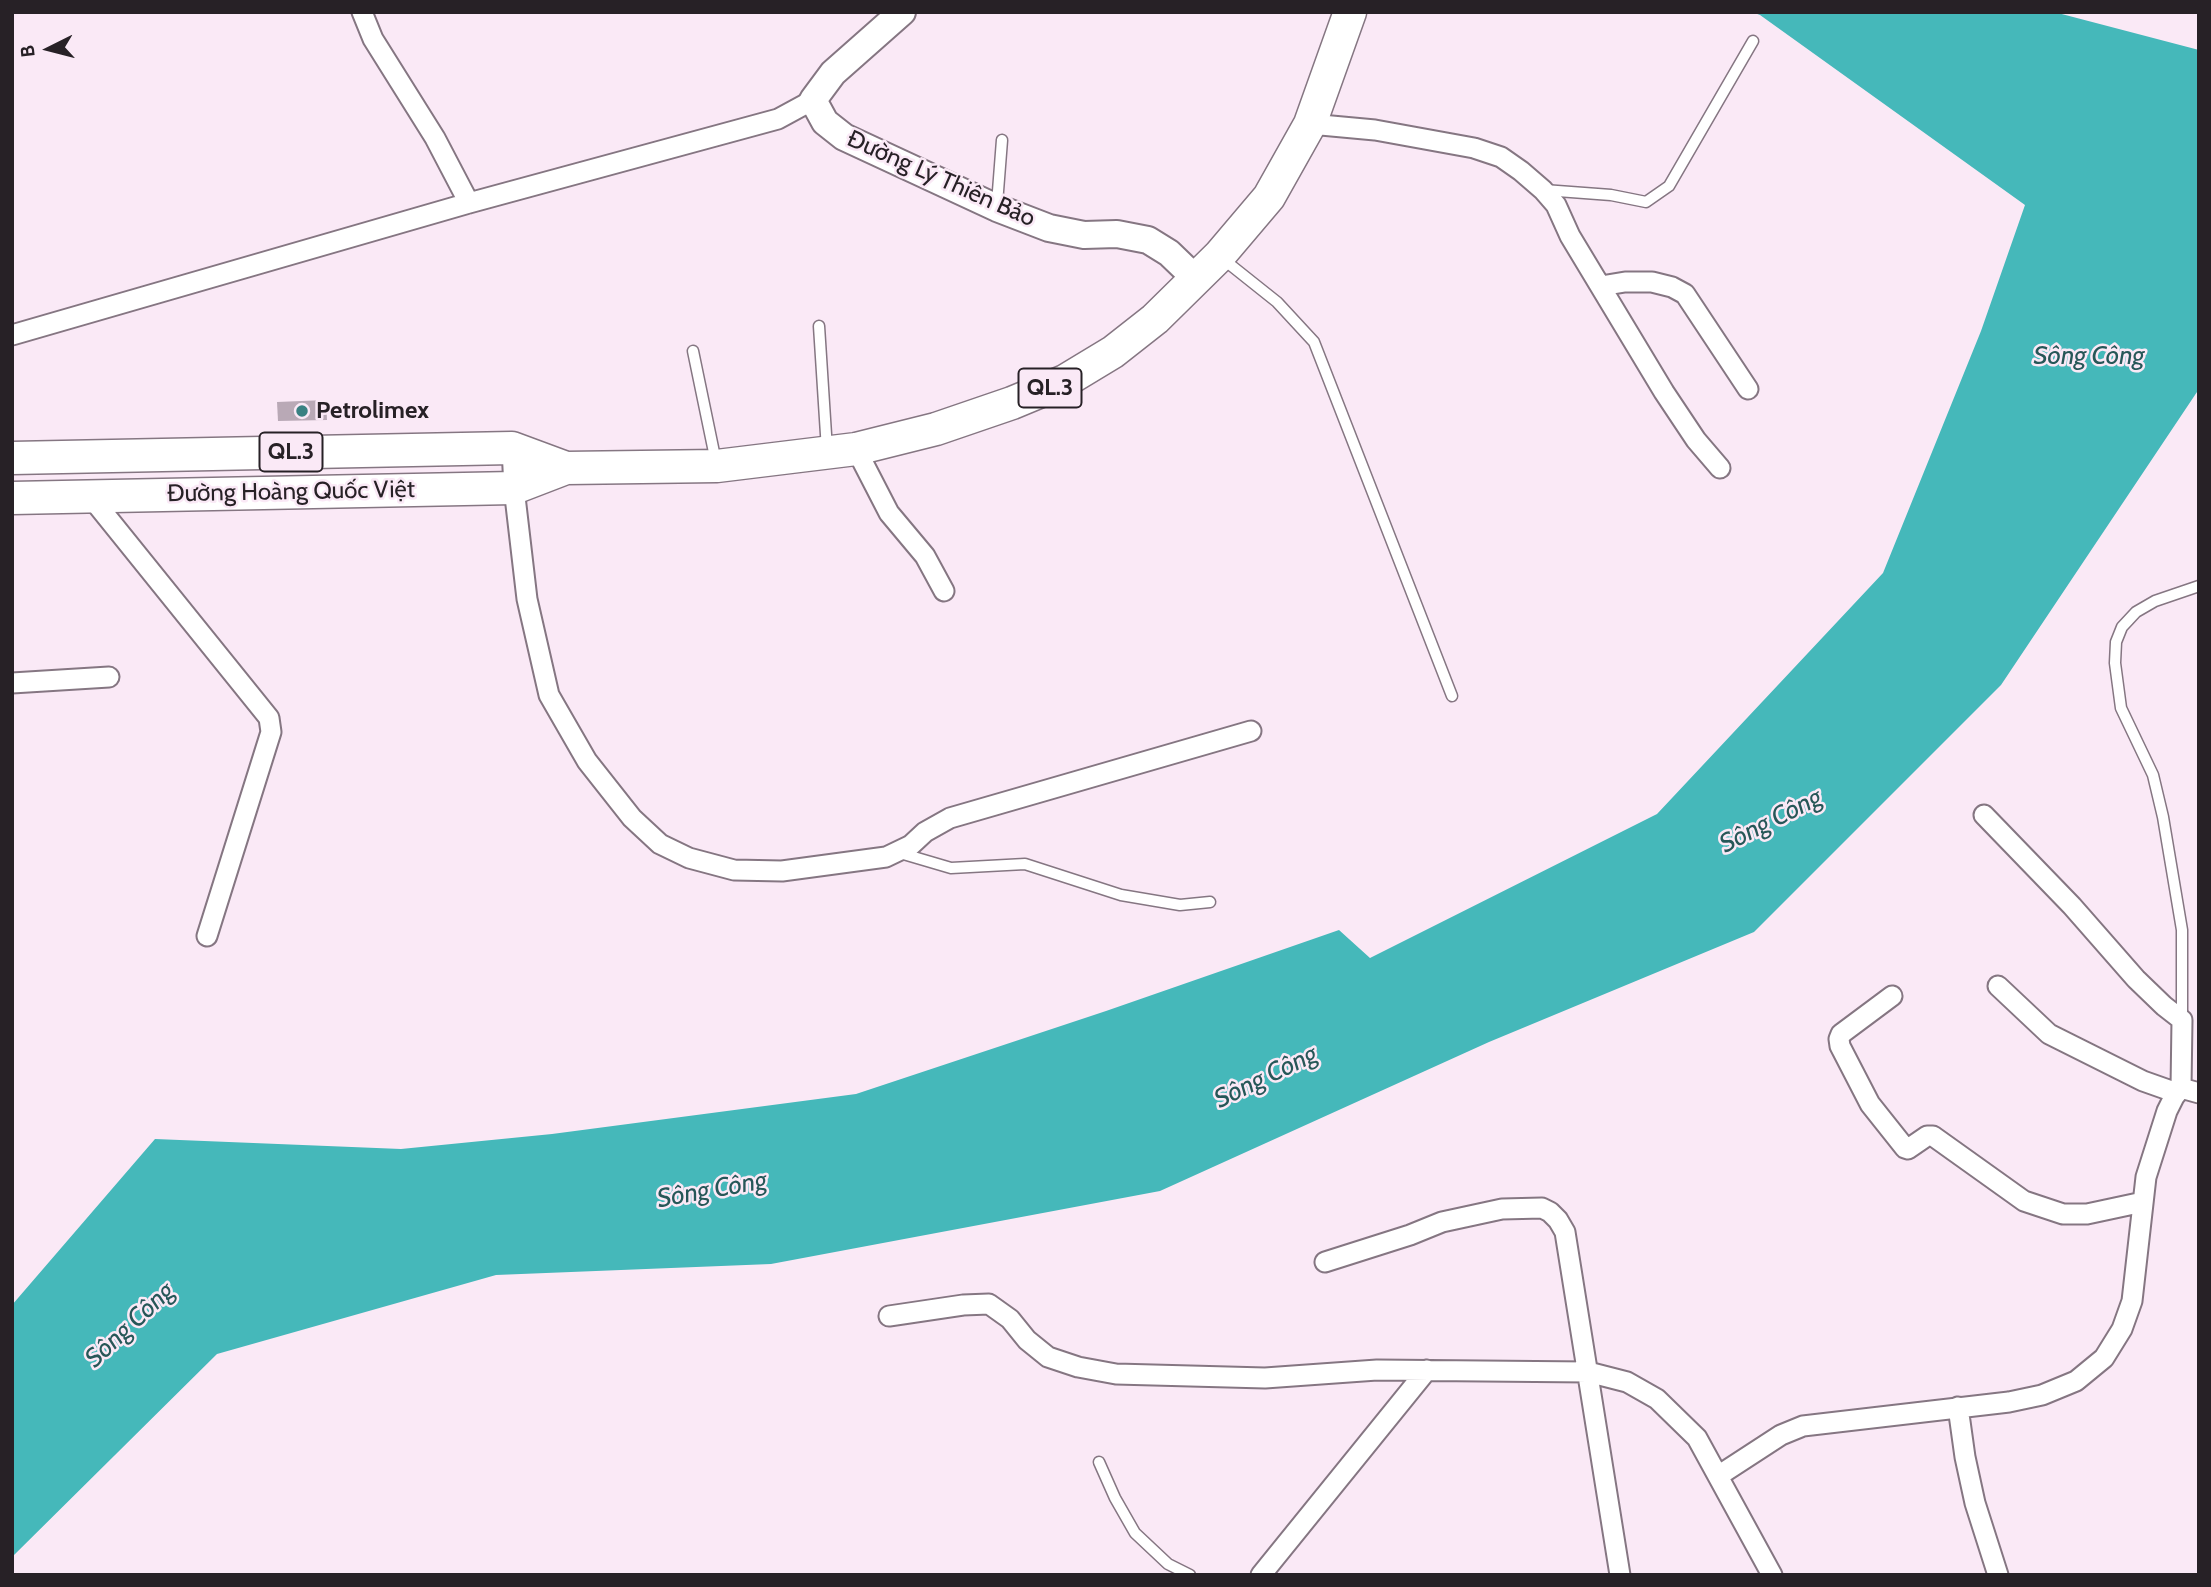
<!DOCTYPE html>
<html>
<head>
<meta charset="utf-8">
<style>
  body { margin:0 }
  #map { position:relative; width:2211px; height:1587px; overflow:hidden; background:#fae9f6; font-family:Cabin,sans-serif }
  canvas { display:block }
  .frame { position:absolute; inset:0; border:14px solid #272126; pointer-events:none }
  .north { position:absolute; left:14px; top:14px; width:70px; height:70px; -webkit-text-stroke:5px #fae9f6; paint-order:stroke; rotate:264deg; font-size:19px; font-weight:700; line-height:28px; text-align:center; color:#272126 }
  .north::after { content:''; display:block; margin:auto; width:24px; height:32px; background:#272126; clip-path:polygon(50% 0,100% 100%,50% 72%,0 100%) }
</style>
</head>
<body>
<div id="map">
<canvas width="2211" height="1587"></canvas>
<div class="frame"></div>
<div class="north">B</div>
</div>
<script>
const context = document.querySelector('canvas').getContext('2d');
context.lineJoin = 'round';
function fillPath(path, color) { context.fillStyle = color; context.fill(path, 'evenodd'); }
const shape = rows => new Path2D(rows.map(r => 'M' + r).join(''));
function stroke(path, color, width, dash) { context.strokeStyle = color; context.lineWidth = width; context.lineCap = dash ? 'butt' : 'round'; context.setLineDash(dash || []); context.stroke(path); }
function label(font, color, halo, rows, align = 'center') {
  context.font = font + ' Cabin,sans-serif'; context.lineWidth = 5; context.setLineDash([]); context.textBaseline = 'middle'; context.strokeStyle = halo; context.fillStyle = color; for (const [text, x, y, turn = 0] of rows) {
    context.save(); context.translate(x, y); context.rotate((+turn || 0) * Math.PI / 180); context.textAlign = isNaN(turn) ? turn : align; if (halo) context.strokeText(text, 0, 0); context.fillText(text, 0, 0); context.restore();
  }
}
const water = shape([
  [1752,12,2054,12,2199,50,2199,389,2001,685,1754,932,1489,1042,1160,1191,771,1264,496,1275,217,1354,12,1557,12,1305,155,1139,401,1149,552,1134,856,1094,1106,1011,1339,930,1370,958,1657,814,1883,573,1981,331,2025,205,1760,15]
]);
const building = shape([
  [326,400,327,420,278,421,277,402]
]);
const service = shape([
  [1544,190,1611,195,1646,202,1669,186,1753,41],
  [997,204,1002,140],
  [1223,259,1277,302,1314,342,1452,696],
  [819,326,827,450],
  [693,351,716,462],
  [900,853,951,868,1025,864,1121,895,1180,905,1210,902],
  [2182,1019,2182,930,2163,817,2153,775,2121,708,2115,663,2116,642,2122,627,2136,612,2155,601,2199,586],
  [1099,1462,1115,1498,1135,1533,1168,1564,1190,1575]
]);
const minor = shape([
  [362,12,373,39,435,138,469,203],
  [1310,124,1375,130,1474,148,1501,157,1521,171,1543,190,1556,205,1570,236,1664,392,1696,440,1720,468],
  [1601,286,1625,282,1652,282,1672,287,1685,294,1748,389],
  [12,335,469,203,778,119,813,100],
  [512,448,514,488,527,599,549,695,587,761,632,818,660,844,689,858,734,870,782,871,886,857,911,845,925,832,950,818,1251,731],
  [856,449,889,513,925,556,944,591],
  [90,496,269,718,271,732,207,936],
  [12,683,109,677],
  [1984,815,2072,906,2136,979,2164,1006,2182,1020,2181,1088],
  [1998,986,2049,1034,2143,1081,2177,1093],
  [1892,996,1841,1034,1839,1039,1840,1046,1870,1104,1905,1148,1908,1149,1927,1136,1933,1136,2024,1201,2063,1214,2087,1214,2143,1202],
  [1325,1262,1410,1235,1442,1222,1502,1209,1542,1208,1550,1212,1558,1220,1565,1232,1620,1575],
  [889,1316,963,1305,989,1304,1010,1319,1027,1340,1048,1357,1078,1367,1116,1374,1265,1378,1377,1370,1588,1372,1627,1382,1657,1399,1697,1438,1772,1575],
  [1958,1407,1965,1457,1975,1503,1998,1575],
  [1718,1476,1781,1435,1803,1426,2009,1402,2042,1395,2076,1381,2104,1358,2122,1329,2132,1301,2146,1177,2167,1111,2174,1097,2181,1088,2199,1093],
  [1261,1575,1427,1370]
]);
const secondary = shape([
  [902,12,833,73,813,100,825,122,844,137,997,208,1049,228,1084,235,1117,234,1148,240,1169,253,1196,279]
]);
const trunk = shape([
  [12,458,512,448,566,468],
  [12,498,514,488,566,468,717,466,856,449,936,429,1012,403,1065,381,1113,352,1155,319,1219,256,1269,197,1310,124,1350,12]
]);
const markers = [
  [302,411,7,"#398182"]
];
const shields = [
  [1050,388,63],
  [291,452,63]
];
const shieldNames = [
  ["QL.3",1050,388],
  ["QL.3",291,452]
];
const streetNames = [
  ["Đường Lý Thiên Bảo",941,179,24],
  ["Đường Hoàng Quốc Việt",291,492,-1]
];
const poiNames = [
  ["Petrolimex",316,411]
];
const waterNames = [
  ["Sông Công",2089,356],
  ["Sông Công",1771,821,-27],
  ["Sông Công",1266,1077,-26],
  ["Sông Công",712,1190,-10],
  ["Sông Công",130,1325,-43]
];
fillPath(water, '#45b8ba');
fillPath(building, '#b9a9b6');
stroke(service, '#857682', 13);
stroke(minor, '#857682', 23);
stroke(secondary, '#857682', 30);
stroke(trunk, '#857682', 35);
stroke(service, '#fff', 10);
stroke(minor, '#fff', 19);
stroke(secondary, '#fff', 26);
stroke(trunk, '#fff', 32);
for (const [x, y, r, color] of markers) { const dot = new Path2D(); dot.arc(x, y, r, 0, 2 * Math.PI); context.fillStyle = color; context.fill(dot); stroke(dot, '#fae9f6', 2.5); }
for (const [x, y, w] of shields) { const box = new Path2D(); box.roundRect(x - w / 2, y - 19.5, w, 39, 5); context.fillStyle = '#fae9f6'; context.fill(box); stroke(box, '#272126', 2); }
label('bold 23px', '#272126', null, shieldNames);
label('24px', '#272126', '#fae9f6', streetNames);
label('bold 24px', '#272126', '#fae9f6', poiNames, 'left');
label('italic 26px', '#265758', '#fae9f6', waterNames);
</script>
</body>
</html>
